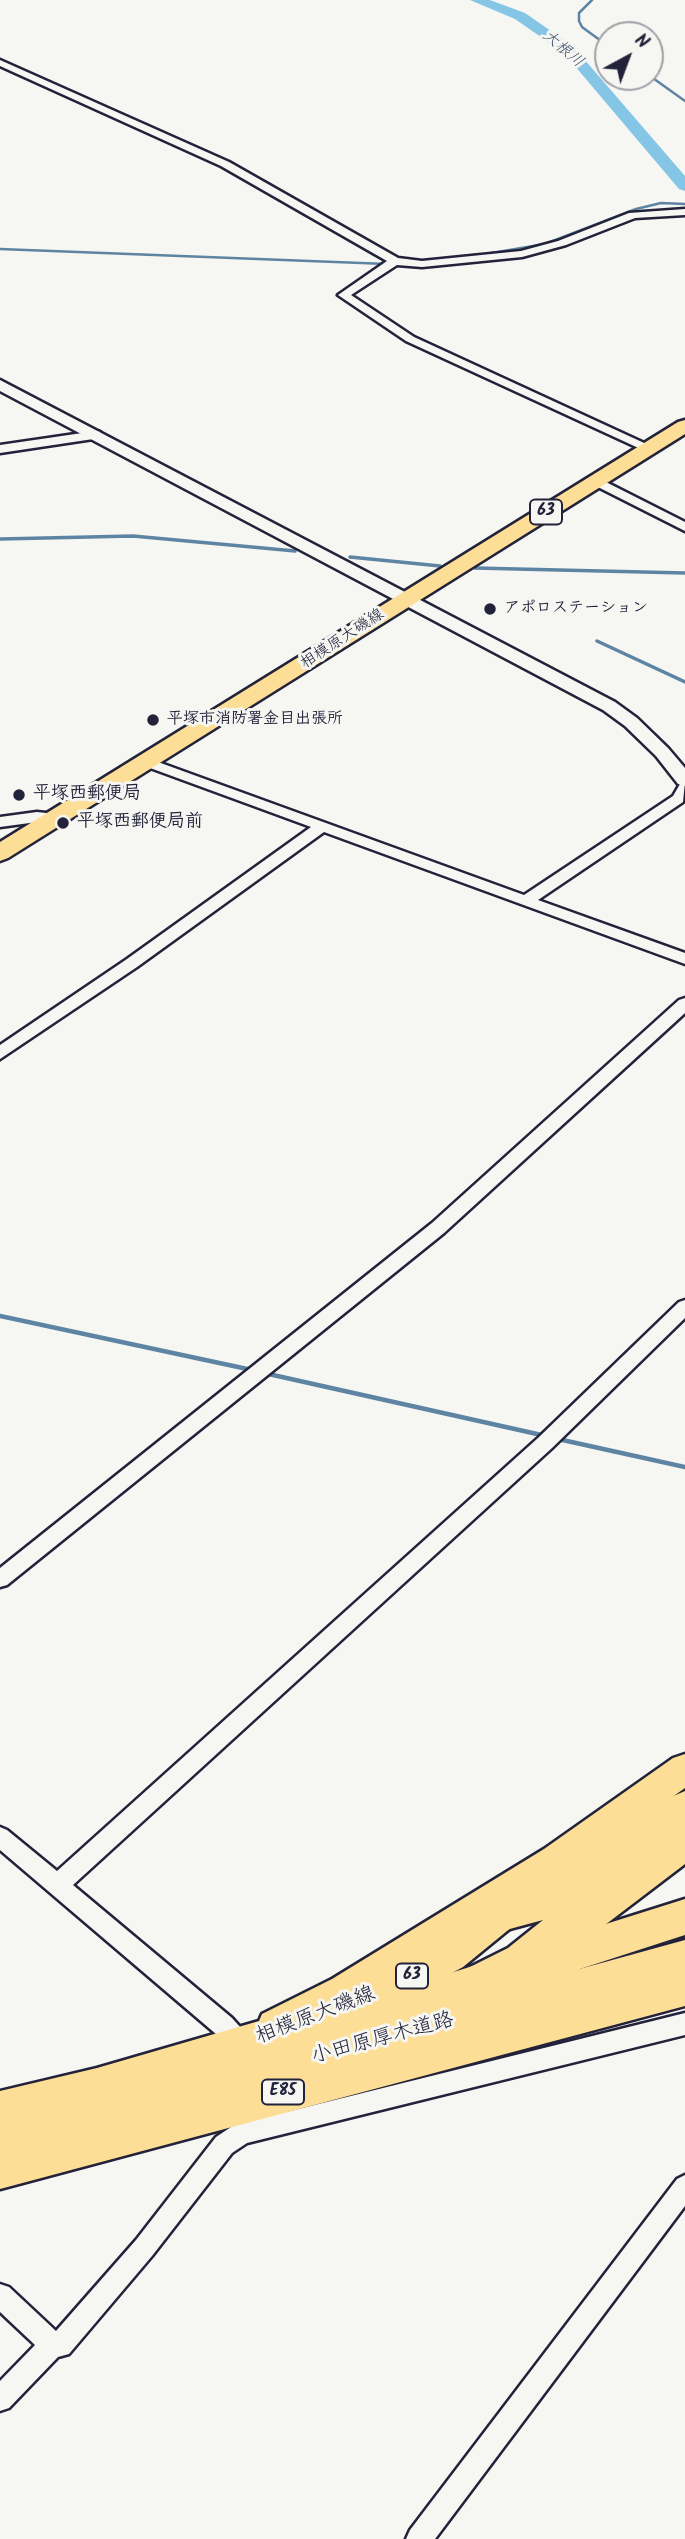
<!DOCTYPE html>
<html>
<head>
<meta charset="utf-8">
<style>
  body { margin:0 }
  #map { position:relative; width:685px; height:2539px; overflow:hidden; background:#f6f6f2; font-family:Kalam,sans-serif }
  canvas { display:block }
  .north { position:absolute; left:594px; top:21px; width:70px; height:70px; box-sizing:border-box; background:#f6f6f2; border:2px solid #a1a1a9; border-radius:50%; rotate:41deg; font-size:19px; font-weight:700; line-height:28px; text-align:center; color:#22223b }
  .north::after { content:''; display:block; margin:auto; width:24px; height:32px; background:#22223b; clip-path:polygon(50% 0,100% 100%,50% 72%,0 100%) }
</style>
</head>
<body>
<div id="map">
<canvas width="685" height="2539"></canvas>
<div class="north">N</div>
</div>
<script>
const context = document.querySelector('canvas').getContext('2d');
context.lineJoin = 'round';
const shape = rows => new Path2D(rows.map(r => 'M' + r).join(''));
function stroke(path, color, width, dash) { context.strokeStyle = color; context.lineWidth = width; context.lineCap = dash ? 'butt' : 'round'; context.setLineDash(dash || []); context.stroke(path); }
function fillPath(path, color) { context.fillStyle = color; context.fill(path, 'evenodd'); }
function label(font, color, halo, rows, align = 'center') {
  context.font = font + ' Kalam,"Klee One",sans-serif'; context.lineWidth = 6; context.setLineDash([]); context.textBaseline = 'middle'; context.strokeStyle = halo; context.fillStyle = color; for (const [text, x, y, turn = 0] of rows) {
    context.save(); context.translate(x, y); context.rotate((+turn || 0) * Math.PI / 180); context.textAlign = isNaN(turn) ? turn : align; if (halo) context.strokeText(text, 0, 0); context.fillText(text, 0, 0); context.restore();
  }
}
const streamFar2 = shape([
  [592,0,579,13,579,21,582,27,608,46],
  [650,76,685,101],
  [0,249,387,264],
  [468,257,545,244,636,209,661,203,685,204]
]);
const streamFar1 = shape([
  [0,539,133,536,295,551],
  [350,557,440,566],
  [475,568,685,573],
  [597,641,685,682]
]);
const stream = shape([
  [0,1316,252,1370],
  [264,1373,546,1436],
  [558,1439,685,1467]
]);
const river = shape([
  [470,0,490,0,525,13,561,38,584,59,685,176,685,191,679,189,574,65,551,44,515,19,470,0]
]);
const minor = shape([
  [0,60,229,162,398,258,422,261,521,251,558,241,629,213,685,209,685,215,635,218,566,245,522,257,422,267,397,265,351,295,414,337,655,448,645,451,406,341,338,295,387,261,221,166,0,66,0,60],
  [96,431,100,432,100,438,0,453,0,445,96,431],
  [596,477,685,522,685,531,592,484,590,481,596,477],
  [147,758,524,895,673,796,680,784,685,782,683,802,538,900,685,953,685,964,324,832,137,967,0,1059,0,1045,127,959,311,827,142,765,140,762,147,758],
  [37,812,55,814,62,819,55,824,37,822,0,827,0,817,37,812],
  [685,998,685,1013,444,1233,7,1585,0,1587,0,1568,432,1223,679,1000,685,998],
  [685,1300,685,1318,552,1448,73,1885,232,2018,249,2037,252,2045,249,2053,241,2056,233,2053,216,2034,0,1850,0,1827,7,1830,57,1871,538,1438,679,1302,685,1300],
  [685,2013,685,2035,247,2143,232,2153,152,2256,69,2354,58,2357,9,2408,0,2411,0,2381,35,2345,0,2312,0,2284,9,2287,56,2331,136,2240,216,2137,234,2125,685,2013],
  [685,2175,685,2206,435,2539,406,2539,410,2530,677,2179,685,2175]
]);
const tertiary = shape([
  [0,380,615,702,637,718,668,748,685,768,685,786,678,784,656,756,625,726,603,710,0,391,0,380]
]);
const primary = shape([
  [685,420,685,434,8,858,0,861,0,842,678,422,685,420],
  [685,1754,685,1788,568,1871,518,1922,463,1967,368,2019,337,2032,324,2027,322,2022,316,2025,312,2041,299,2046,97,2104,0,2127,0,2091,97,2068,259,2021,262,2014,332,1979,544,1849,673,1758,685,1754]
]);
const trunk = shape([
  [685,1899,685,1935,580,1969,590,1973,596,1986,593,1993,685,1968,685,2006,0,2189,0,2123,271,2052,265,2049,260,2036,265,2023,279,2017,365,2000,685,1899]
]);
const motorway = shape([
  [685,1791,685,1864,538,1976,483,2004,468,1998,462,1983,468,1968,508,1948,543,1920,506,1930,491,1924,485,1910,491,1896,562,1873,671,1797,685,1791],
  [685,1940,685,1980,558,2015,543,2009,537,1994,543,1979,685,1940]
]);
const markers = [
  [490,609,7,"#22223b"],
  [153,720,7,"#22223b"],
  [19,795,7,"#22223b"],
  [63,823,7,"#22223b"]
];
const farWaternames = [
  ["大根川",562,50,40]
];
const shields = [
  [546,512,32],
  [412,1976,32],
  [283,2092,42]
];
const shieldNames = [
  ["63",546,512],
  ["63",412,1976],
  ["E85",283,2092]
];
const farPoinames = [
  ["アポロステーション",504,609],
  ["平塚市消防署金目出張所",167,720]
];
const farStreetnames = [
  ["相模原大磯線",343,640,-33]
];
const poiNames = [
  ["平塚西郵便局",33,795],
  ["平塚西郵便局前",77,823]
];
const nearStreetnames = [
  ["相模原大磯線",316,2017,-21],
  ["小田原厚木道路",383,2040,-15]
];
stroke(streamFar2, '#5d84a2', 2.5);
stroke(streamFar1, '#5d84a2', 3.5);
stroke(stream, '#5d84a2', 4.5);
fillPath(river, '#85c5e6');
stroke(minor, '#22223b', 5);
stroke(tertiary, '#22223b', 5);
stroke(primary, '#22223b', 5);
stroke(trunk, '#22223b', 5);
stroke(motorway, '#22223b', 5);
fillPath(minor, '#f6f6f2');
fillPath(tertiary, '#f6f6f2');
fillPath(primary, '#fdde96');
fillPath(trunk, '#fdde96');
fillPath(motorway, '#fdde96');
for (const [x, y, r, color] of markers) { const dot = new Path2D(); dot.arc(x, y, r, 0, 2 * Math.PI); context.fillStyle = color; context.fill(dot); stroke(dot, '#f6f6f2', 2.5); }
label('italic 16px', '#40536e', '#f6f6f2', farWaternames);
for (const [x, y, w] of shields) { const box = new Path2D(); box.roundRect(x - w / 2, y - 12.5, w, 25, 5); context.fillStyle = '#f6f6f2'; context.fill(box); stroke(box, '#22223b', 2); }
label('bold 16px', '#22223b', null, shieldNames);
label('bold 16px', '#22223b', '#f6f6f2', farPoinames, 'left');
label('16px', '#22223b', '#f6f6f2', farStreetnames);
label('bold 18px', '#22223b', '#f6f6f2', poiNames, 'left');
label('21px', '#22223b', '#f6f6f2', nearStreetnames);
</script>
</body>
</html>
